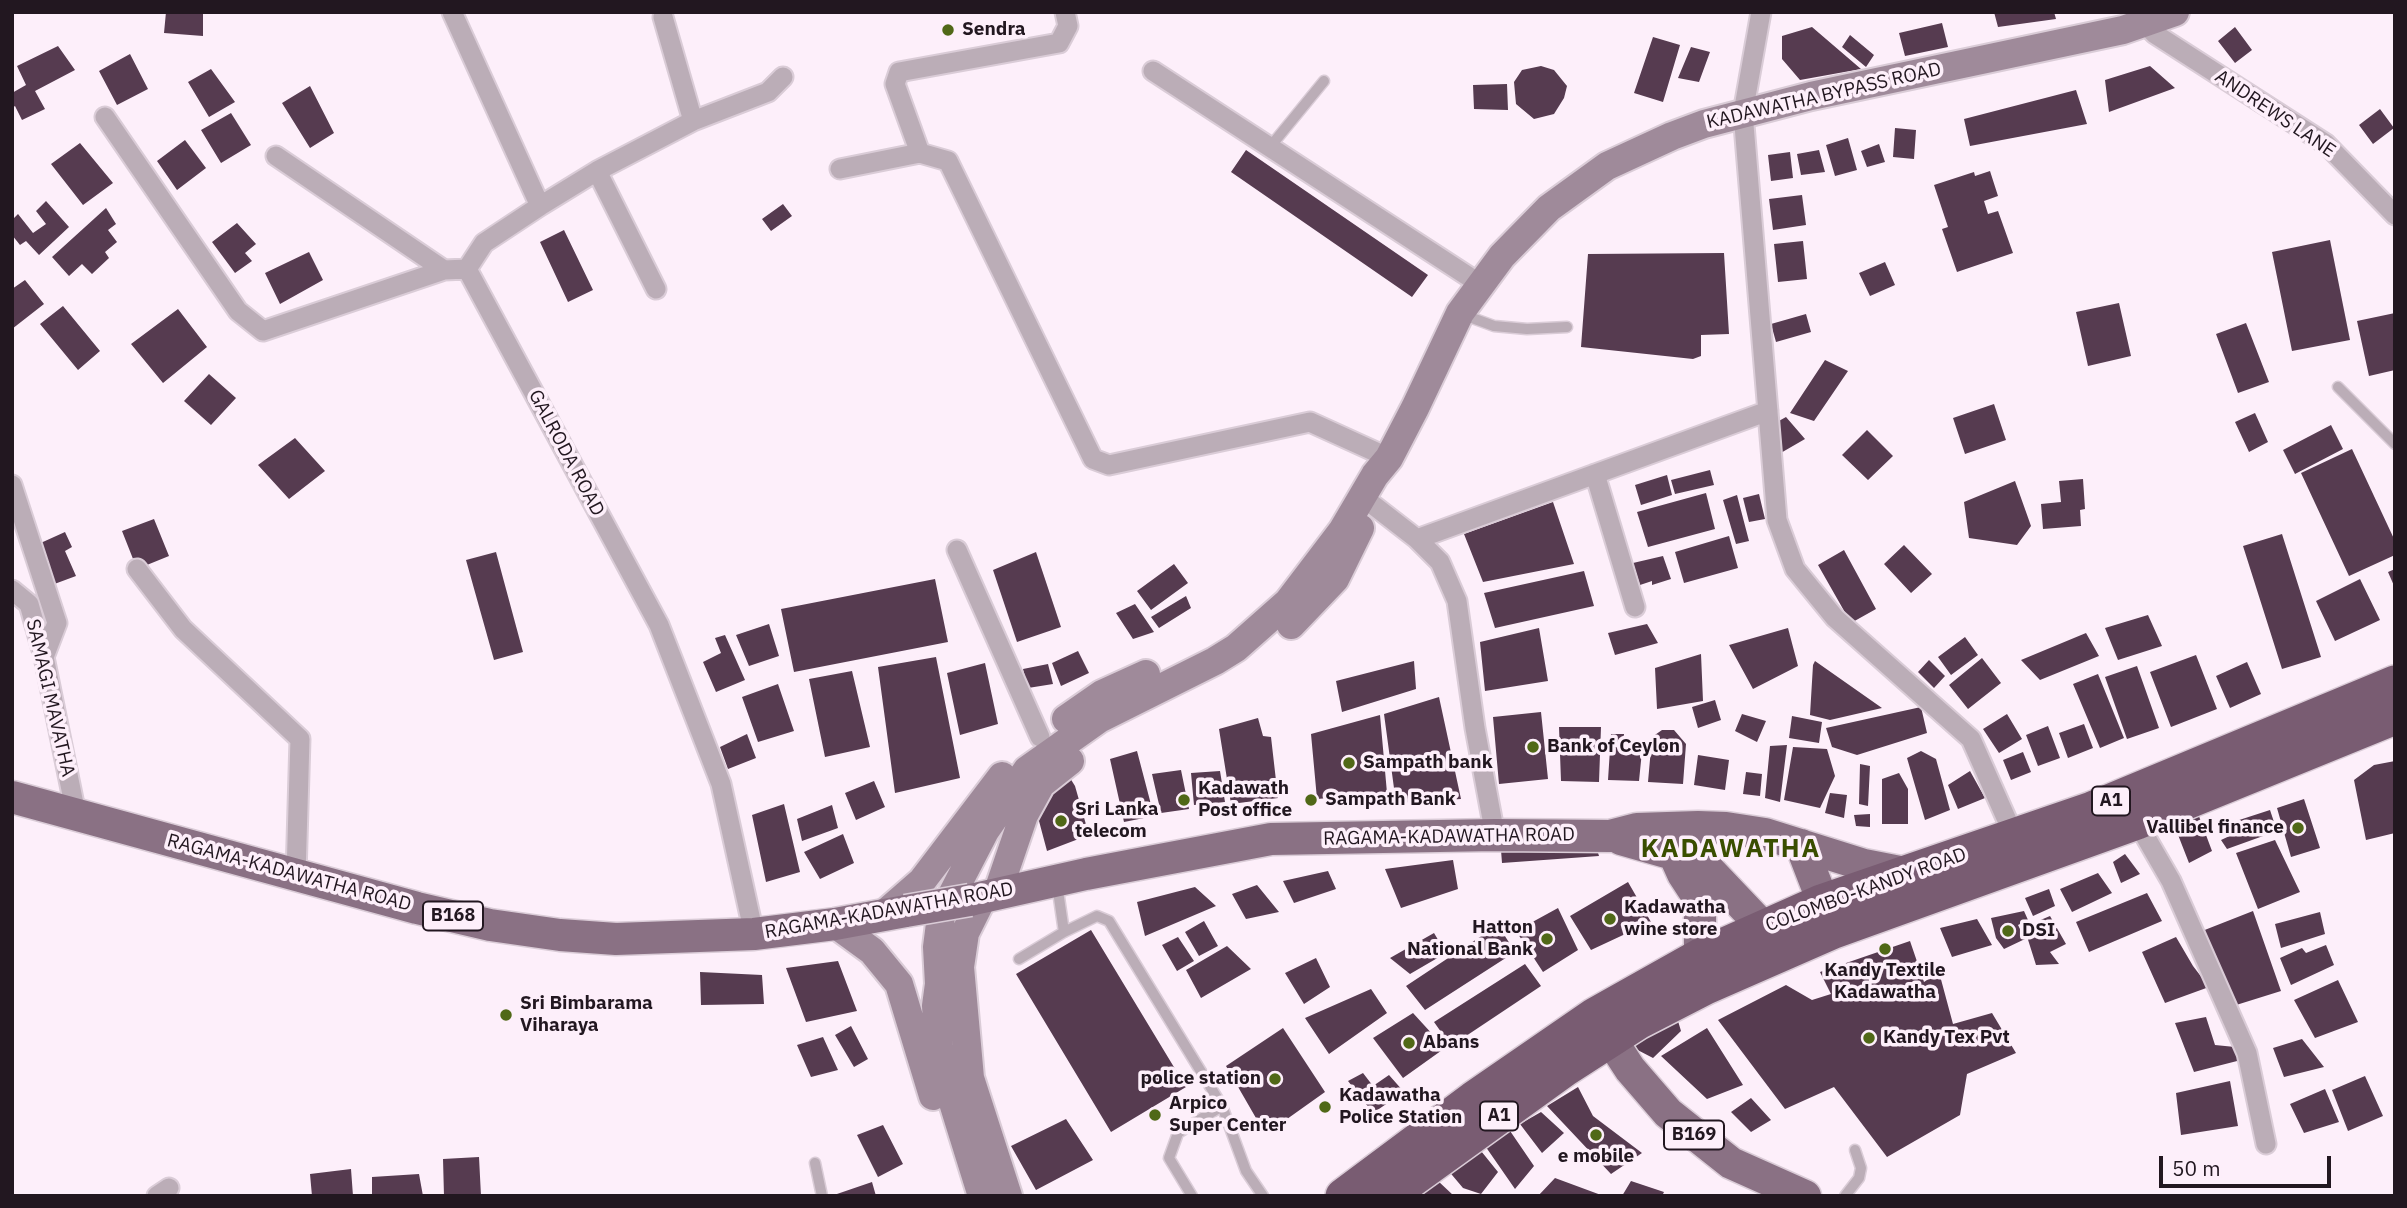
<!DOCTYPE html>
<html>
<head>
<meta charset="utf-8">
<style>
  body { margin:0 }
  #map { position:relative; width:2407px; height:1208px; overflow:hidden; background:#fdeffa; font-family:"IBM Plex Sans",sans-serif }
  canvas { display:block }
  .frame { position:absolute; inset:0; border:14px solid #221720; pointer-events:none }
  .scale { position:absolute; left:2159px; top:1156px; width:172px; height:32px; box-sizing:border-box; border:4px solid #221720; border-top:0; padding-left:9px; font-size:21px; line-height:24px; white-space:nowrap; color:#221720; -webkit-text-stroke:5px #fdeffa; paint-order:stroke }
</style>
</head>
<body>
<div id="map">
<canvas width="2407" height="1208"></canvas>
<div class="frame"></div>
<div class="scale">50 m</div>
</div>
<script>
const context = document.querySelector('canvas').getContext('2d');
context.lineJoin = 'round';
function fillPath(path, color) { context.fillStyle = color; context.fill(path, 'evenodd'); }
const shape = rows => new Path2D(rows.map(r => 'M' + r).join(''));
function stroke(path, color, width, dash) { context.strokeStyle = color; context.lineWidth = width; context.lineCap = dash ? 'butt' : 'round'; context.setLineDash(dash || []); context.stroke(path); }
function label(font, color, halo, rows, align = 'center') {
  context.font = font + ' "IBM Plex Sans",sans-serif'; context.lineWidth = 7; context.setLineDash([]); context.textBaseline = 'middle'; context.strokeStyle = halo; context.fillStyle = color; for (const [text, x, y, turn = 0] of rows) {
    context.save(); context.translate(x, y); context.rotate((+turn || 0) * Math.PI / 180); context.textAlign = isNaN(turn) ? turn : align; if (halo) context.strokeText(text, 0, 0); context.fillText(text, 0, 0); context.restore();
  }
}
const building = shape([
  [166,12,203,12,203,36,164,33],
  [1994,12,2054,12,2056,19,1998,27],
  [1942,23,1948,47,1905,56,1899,33],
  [1812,27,1861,69,1800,80,1782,59,1782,36],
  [2235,27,2252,50,2235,63,2218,41],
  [1850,35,1874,55,1866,67,1842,47],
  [1653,37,1680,45,1663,102,1634,93],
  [58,46,75,70,35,91,45,109,22,120,15,106,12,108,12,93,26,85,17,66],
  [1691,47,1710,52,1699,82,1678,78],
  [130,54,148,89,117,105,99,71],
  [1541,66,1554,70,1567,86,1564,98,1554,114,1534,119,1516,104,1514,82,1522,70],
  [2150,66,2175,88,2109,112,2105,80],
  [211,69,235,102,209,117,188,82],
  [1507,84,1508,110,1474,109,1473,85],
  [310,86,334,133,310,148,282,103],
  [2076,90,2087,124,1970,146,1964,119],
  [2380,109,2394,128,2373,144,2359,125],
  [231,113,251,145,221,163,201,130],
  [1895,128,1916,130,1914,159,1893,157],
  [1848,138,1857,170,1835,176,1826,145],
  [185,140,206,168,177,190,157,161],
  [80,143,113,183,83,205,51,164],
  [1879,144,1885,162,1867,167,1861,151],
  [1246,150,1428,275,1412,297,1231,172],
  [1819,150,1825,172,1801,175,1797,154],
  [1790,152,1793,178,1771,181,1768,155],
  [1990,171,1998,196,1984,201,1988,214,1998,211,2013,253,1957,272,1942,229,1948,227,1934,185,1974,172,1975,176],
  [1802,195,1806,225,1773,230,1769,199],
  [46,201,69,227,39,255,26,241,20,245,12,235,12,220,18,214,33,233,46,224,36,211],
  [783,204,792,216,771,231,762,219],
  [106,208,116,224,108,230,117,242,105,252,109,258,92,274,82,264,69,276,52,257],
  [237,223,256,244,245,253,252,261,235,273,212,242],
  [564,230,593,290,568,302,540,242],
  [2330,240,2350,340,2292,351,2272,252],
  [1803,241,1807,279,1778,282,1774,244],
  [309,252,323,280,280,304,265,273],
  [1724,253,1729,334,1701,335,1701,356,1693,359,1581,347,1588,254],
  [1885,262,1895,285,1870,296,1859,273],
  [25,280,44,304,12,329,12,289],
  [2119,303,2131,356,2088,366,2076,312],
  [63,306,100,351,78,370,40,324],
  [178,309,207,347,163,383,131,344],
  [2395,313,2395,370,2369,376,2357,321],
  [1806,314,1811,332,1776,342,1771,324],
  [2246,323,2269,382,2238,393,2216,334],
  [1825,360,1848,371,1814,421,1790,413],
  [209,374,236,398,211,425,184,401],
  [1994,404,2006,440,1965,454,1953,418],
  [2255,413,2268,442,2249,452,2235,422],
  [1786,417,1805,439,1779,454,1777,422],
  [2331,425,2343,449,2295,474,2283,450],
  [1867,430,1893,456,1868,480,1842,455],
  [295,438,325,471,289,499,258,465],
  [2352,449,2395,541,2395,555,2349,576,2301,473],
  [1710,470,1714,485,1675,494,1671,480],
  [1667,475,1672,495,1641,505,1635,485],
  [2083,479,2085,509,2080,510,2081,526,2043,529,2041,504,2061,502,2059,481],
  [2015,481,2031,526,2017,545,1969,538,1964,502],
  [1706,493,1715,529,1648,547,1637,512],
  [1759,494,1765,519,1749,522,1743,498],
  [1737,495,1749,541,1736,544,1723,500],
  [1553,502,1574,564,1483,582,1464,534],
  [154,519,169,556,137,569,122,531],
  [65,532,72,547,65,551,76,576,49,586,34,546],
  [2282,534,2321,657,2282,669,2243,546],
  [1729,536,1738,568,1684,583,1675,552],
  [1904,545,1932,574,1911,593,1884,564],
  [1844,550,1876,609,1851,623,1818,565],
  [496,552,523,652,494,660,466,560],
  [1036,552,1061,627,1017,642,993,570],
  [1663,556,1671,579,1652,585,1652,581,1640,585,1633,563],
  [1174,564,1188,583,1151,610,1137,591],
  [2395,569,2395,588,2388,572],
  [1584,571,1594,606,1495,628,1484,593],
  [935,579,948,642,794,672,781,609],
  [2360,579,2380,620,2335,641,2316,601],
  [1186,596,1191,608,1159,628,1151,617],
  [1135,604,1154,632,1133,639,1116,613],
  [2148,615,2162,646,2118,660,2105,628],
  [769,624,779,656,749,666,736,635],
  [1647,624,1658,643,1615,655,1608,633],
  [1539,628,1548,681,1485,691,1480,642],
  [1788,628,1798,666,1753,689,1729,645],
  [2086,633,2099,656,2040,680,2021,660],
  [725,635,745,680,716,692,703,662,721,653,715,638],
  [1965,637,1978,655,1951,675,1938,657],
  [1078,651,1089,673,1061,686,1052,663],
  [1701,654,1703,701,1657,709,1655,668],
  [2196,655,2217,709,2171,727,2150,672],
  [936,657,960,778,895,793,878,667],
  [1982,658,2001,683,1968,709,1949,685],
  [1929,660,1945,676,1934,688,1918,672],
  [1414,661,1416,689,1342,712,1336,681],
  [1815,661,1882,708,1830,720,1810,715,1813,665],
  [2247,662,2261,694,2230,708,2216,676],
  [985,663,998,724,960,735,947,673],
  [1048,664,1053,684,1028,688,1023,669],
  [2137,666,2159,728,2127,739,2105,677],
  [852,671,870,747,825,757,809,679],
  [2098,674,2124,738,2100,748,2073,684],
  [778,684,794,731,758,742,742,697],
  [1439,697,1461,799,1396,803,1384,714],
  [1715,700,1721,720,1698,728,1692,707],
  [1921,707,1927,733,1857,755,1832,747,1826,728],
  [1541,712,1548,779,1499,784,1493,717],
  [1742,714,1766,721,1757,742,1735,731],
  [2007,714,2022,739,1999,753,1983,729],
  [1380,715,1387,793,1317,799,1311,734],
  [1792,716,1822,722,1819,743,1789,738],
  [1258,718,1263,736,1271,737,1278,798,1231,804,1219,729],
  [2084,724,2093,748,2068,758,2059,733],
  [2048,726,2060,758,2038,766,2026,735],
  [1559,727,1601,727,1599,782,1561,781],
  [1662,730,1674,730,1686,744,1683,784,1648,782,1652,737],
  [747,734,756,758,728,769,720,747],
  [1611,734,1624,734,1624,748,1642,751,1639,781,1608,780],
  [1787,745,1780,802,1765,798,1770,746],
  [1793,747,1827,749,1835,776,1820,808,1784,800],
  [1137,751,1154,816,1124,822,1110,759],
  [1921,751,1936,759,1950,810,1925,820,1907,758],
  [2023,752,2031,772,2011,780,2003,760],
  [1698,755,1729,760,1725,790,1694,785],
  [2395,761,2395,833,2366,840,2354,780,2374,765],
  [1860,764,1870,766,1868,806,1859,804],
  [1181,770,1189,809,1161,813,1152,774],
  [1220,771,1225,802,1194,805,1191,773],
  [1970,771,1985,798,1958,809,1948,785],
  [1746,772,1762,774,1760,796,1743,794],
  [1899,773,1908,789,1908,824,1882,824,1882,779],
  [1070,778,1075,786,1089,835,1047,851,1035,806,1048,804,1044,792],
  [874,781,885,807,856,820,845,793],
  [1830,793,1847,795,1844,818,1825,813],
  [2304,799,2320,848,2291,857,2277,808],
  [784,804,800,872,766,882,752,815],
  [832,805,838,828,802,841,797,819],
  [2270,810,2277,831,2227,849,2221,840,2236,833,2230,823],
  [2197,811,2212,851,2189,863,2173,822],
  [1870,814,1870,827,1856,826,1854,815],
  [843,834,854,863,820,879,804,852],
  [2275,840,2300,892,2258,909,2236,853],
  [1596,846,1599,856,1502,863,1501,850],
  [2125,854,2140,874,2121,883,2113,862],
  [1453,860,1458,889,1401,908,1385,869],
  [1328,871,1336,889,1294,903,1283,881],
  [2098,873,2112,893,2072,912,2060,889],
  [1628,882,1651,922,1591,950,1570,916],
  [1257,885,1279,912,1246,919,1232,894],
  [1195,887,1216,906,1145,936,1137,902],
  [2049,889,2055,906,2033,916,2025,898],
  [2147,893,2162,921,2089,952,2076,922],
  [1558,908,1578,950,1543,972,1516,931],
  [2024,911,2028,920,2018,925,2025,939,2004,949,1996,938,1991,918],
  [2253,911,2281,991,2233,1006,2197,933],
  [2320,912,2325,934,2281,948,2275,924],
  [2050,916,2066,944,2050,952,2059,964,2036,965,2024,927],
  [1977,919,1992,945,1952,957,1940,928],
  [1204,921,1218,946,1199,956,1185,932],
  [1498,925,1515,952,1425,1010,1406,986],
  [1091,930,1186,1087,1111,1132,1016,974],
  [1434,933,1446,953,1410,974,1390,958],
  [1178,937,1194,961,1177,971,1162,945],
  [2176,937,2193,966,2209,987,2165,1003,2142,952],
  [1910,941,1924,982,1939,972,1953,1024,1992,1013,2016,1053,1967,1074,1960,1115,1887,1157,1834,1087,1785,1109,1718,1020,1786,985,1812,1000,1831,994,1820,972],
  [2326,945,2334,965,2291,985,2280,958,2302,948,2306,953],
  [1227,946,1251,969,1201,998,1186,970],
  [1316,958,1330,987,1304,1004,1285,973],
  [838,961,857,1011,806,1022,786,968],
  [1525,964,1541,986,1451,1046,1434,1022],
  [700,972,762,975,764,1004,701,1005],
  [2338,980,2358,1022,2315,1038,2294,1000],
  [1371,989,1387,1013,1329,1054,1305,1018],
  [1675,1011,1681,1031,1653,1058,1626,1044],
  [1413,1013,1445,1048,1403,1078,1373,1038],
  [2206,1017,2215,1045,2235,1047,2241,1060,2194,1072,2175,1023],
  [851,1026,868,1059,854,1067,835,1035],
  [1283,1028,1325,1092,1280,1124,1260,1125,1226,1066],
  [1707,1028,1743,1085,1707,1099,1661,1056],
  [823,1037,838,1070,811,1077,797,1045],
  [2302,1039,2324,1067,2284,1077,2273,1048],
  [1363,1073,1373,1086,1389,1075,1404,1092,1373,1113,1348,1081],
  [2365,1076,2383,1116,2348,1131,2332,1090],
  [2230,1081,2238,1126,2181,1135,2176,1093],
  [1578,1087,1593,1116,1642,1153,1611,1174,1547,1106],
  [2325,1089,2339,1122,2304,1133,2290,1104],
  [1751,1098,1771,1120,1751,1132,1731,1112],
  [1541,1112,1564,1133,1542,1153,1520,1124],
  [1066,1119,1093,1160,1036,1190,1011,1146],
  [883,1125,903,1164,878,1177,857,1135],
  [1506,1125,1534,1166,1515,1189,1481,1140],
  [1477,1146,1498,1172,1481,1194,1463,1188,1447,1169],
  [479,1157,481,1196,444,1196,443,1159],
  [351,1169,353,1196,312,1196,310,1174],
  [419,1174,423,1196,372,1196,372,1177],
  [1555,1178,1601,1195,1601,1196,1538,1196],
  [1437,1180,1454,1196,1418,1196],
  [1631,1181,1664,1192,1662,1196,1622,1196],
  [872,1182,876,1196,834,1196,834,1195]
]);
const lane = shape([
  [1270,147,1324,81],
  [1464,315,1494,326,1527,329,1567,327],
  [2338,387,2395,444],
  [1057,884,1064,932],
  [1019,959,1064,932,1097,916,1109,921,1222,1106,1246,1171,1263,1196],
  [815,1163,822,1196],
  [1192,1196,1169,1158,1178,1133,1222,1106],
  [1845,1196,1859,1178,1861,1168,1855,1150]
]);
const street = shape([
  [452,12,540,206,484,243,467,269,659,625,721,784,754,934],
  [1761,12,1743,113,1777,520,1795,569,1835,618,1971,739,2014,836],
  [2141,13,2145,24,2155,34,2326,144,2395,215],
  [663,17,693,121],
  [1153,71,1480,284],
  [105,117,238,311,263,331,444,270,467,269],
  [920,153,895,84,899,72,1059,43,1068,26,1065,12],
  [276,156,444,270],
  [840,169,920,153,948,161,1093,459,1109,465,1310,422,1389,458],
  [597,171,656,289],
  [540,206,597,171,693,121,768,92,783,77],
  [1595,474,1635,607],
  [12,485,57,623,44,657],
  [1368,501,1417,539,1440,562,1457,601,1475,728,1495,835],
  [1417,539,1768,411],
  [957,550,1040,737],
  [137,569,183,629,300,739,296,875],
  [12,590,29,604,44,657,76,814],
  [2137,822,2171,881,2247,1053,2266,1144],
  [157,1196,169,1188]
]);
const secondary = shape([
  [1291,625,1335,579,1360,528],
  [1066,719,1102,694,1146,674],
  [997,894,1024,815,1041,784,1070,761],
  [983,897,965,933,960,967,970,1078,1008,1196],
  [883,915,922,881,1002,776],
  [835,924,872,951,899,984,933,1096],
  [982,1196,946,1080,939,1047,936,1006,939,984,937,947,941,916,985,831,1027,770,1099,719,1215,661,1236,648,1288,602,1342,531,1375,475,1389,458,1415,408,1460,313,1502,256,1549,208,1607,166,1672,136,1704,124,1811,96,2123,30,2175,12]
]);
const primary = shape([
  [12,797,417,908,490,925,560,935,616,939,754,934,835,924,906,911],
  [1621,839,1691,859,1705,866,1763,927,1774,949],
  [1801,845,1832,925],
  [1674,854,1683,874,1700,900,1700,956],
  [970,900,1086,874,1271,839,1495,835,1610,836,1637,829,1698,827,1726,828,1765,834,1864,865,1905,873],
  [1598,1020,1630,1069,1668,1113,1731,1163,1805,1196]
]);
const highway = shape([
  [1343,1196,1473,1099,1595,1015,1700,956,1821,902,2092,809,2395,683],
  [1389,1196,1565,1069,1638,1022,1706,987,1834,931,2137,822,2395,717]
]);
const primaryBridge = shape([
  [906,911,970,900]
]);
const markers = [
  [948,30,7,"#506817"],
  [1533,747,7,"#506817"],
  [1349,763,7,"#506817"],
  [1184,800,7,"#506817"],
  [1311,800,7,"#506817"],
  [1061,821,7,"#506817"],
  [2298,828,7,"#506817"],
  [1610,919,7,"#506817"],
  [2008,931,7,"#506817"],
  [1547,939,7,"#506817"],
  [1885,949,7,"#506817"],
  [506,1015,7,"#506817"],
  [1869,1038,7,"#506817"],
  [1409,1043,7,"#506817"],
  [1275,1079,7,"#506817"],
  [1325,1107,7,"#506817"],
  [1155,1115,7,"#506817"],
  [1596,1135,7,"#506817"]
];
const shields = [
  [2111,801,38],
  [453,916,60],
  [1499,1116,38],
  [1694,1135,60]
];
const shieldNames = [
  ["A1",2111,801],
  ["B168",453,916],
  ["A1",1499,1116],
  ["B169",1694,1135]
];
const poiNames = [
  ["Sendra",962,30],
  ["Bank of Ceylon",1547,747],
  ["Sampath bank",1363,763],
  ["Kadawath",1198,789],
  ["Post office",1198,811],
  ["Sampath Bank",1325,800],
  ["Sri Lanka",1075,810],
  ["telecom",1075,832],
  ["Vallibel finance",2284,828,"right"],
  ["Kadawatha",1624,908],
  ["wine store",1624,930],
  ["Hatton",1533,928,"right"],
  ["National Bank",1533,950,"right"],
  ["DSI",2022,931],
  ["Kandy Textile",1885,971,"center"],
  ["Kadawatha",1885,993,"center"],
  ["Sri Bimbarama",520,1004],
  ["Viharaya",520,1026],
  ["Kandy Tex Pvt",1883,1038],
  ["Abans",1423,1043],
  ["police station",1261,1079,"right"],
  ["Kadawatha",1339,1096],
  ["Police Station",1339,1118],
  ["Arpico",1169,1104],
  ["Super Center",1169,1126],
  ["e mobile",1596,1157,"center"]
];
const streetNames = [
  ["KADAWATHA BYPASS ROAD",1824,96,-13],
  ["ANDREWS LANE",2275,114,34],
  ["GALRODA ROAD",566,453,62],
  ["SAMAGI MAVATHA",50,698,77],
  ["RAGAMA-KADAWATHA ROAD",1449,837,-1],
  ["RAGAMA-KADAWATHA ROAD",289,873,15],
  ["COLOMBO-KANDY ROAD",1866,890,-20],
  ["RAGAMA-KADAWATHA ROAD",889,911,-10]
];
const districtNames = [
  ["KADAWATHA",1731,849]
];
fillPath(building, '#563b50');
stroke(lane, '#daccd7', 13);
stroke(street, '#daccd7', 23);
stroke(secondary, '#daccd7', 32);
stroke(primary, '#daccd7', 35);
stroke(highway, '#daccd7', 38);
stroke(lane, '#bbadb7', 10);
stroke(street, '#bbadb7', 19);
stroke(secondary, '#9f8a9a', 28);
stroke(primary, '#8a7184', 32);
stroke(highway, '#795c72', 35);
stroke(primaryBridge, '#daccd7', 35, []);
stroke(primaryBridge, '#8a7184', 32);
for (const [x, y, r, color] of markers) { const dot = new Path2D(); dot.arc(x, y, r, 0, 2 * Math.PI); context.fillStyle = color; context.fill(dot); stroke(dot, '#fdeffa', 2.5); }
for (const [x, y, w] of shields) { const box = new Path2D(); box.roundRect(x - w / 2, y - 14.5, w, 29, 5); context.fillStyle = '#fdeffa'; context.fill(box); stroke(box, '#221720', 2); }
label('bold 18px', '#221720', null, shieldNames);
label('bold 19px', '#221720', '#fdeffa', poiNames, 'left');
label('19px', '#221720', '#fdeffa', streetNames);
context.letterSpacing = '2px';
label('bold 26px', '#3a4e00', '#fdeffa', districtNames);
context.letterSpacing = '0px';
</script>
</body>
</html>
